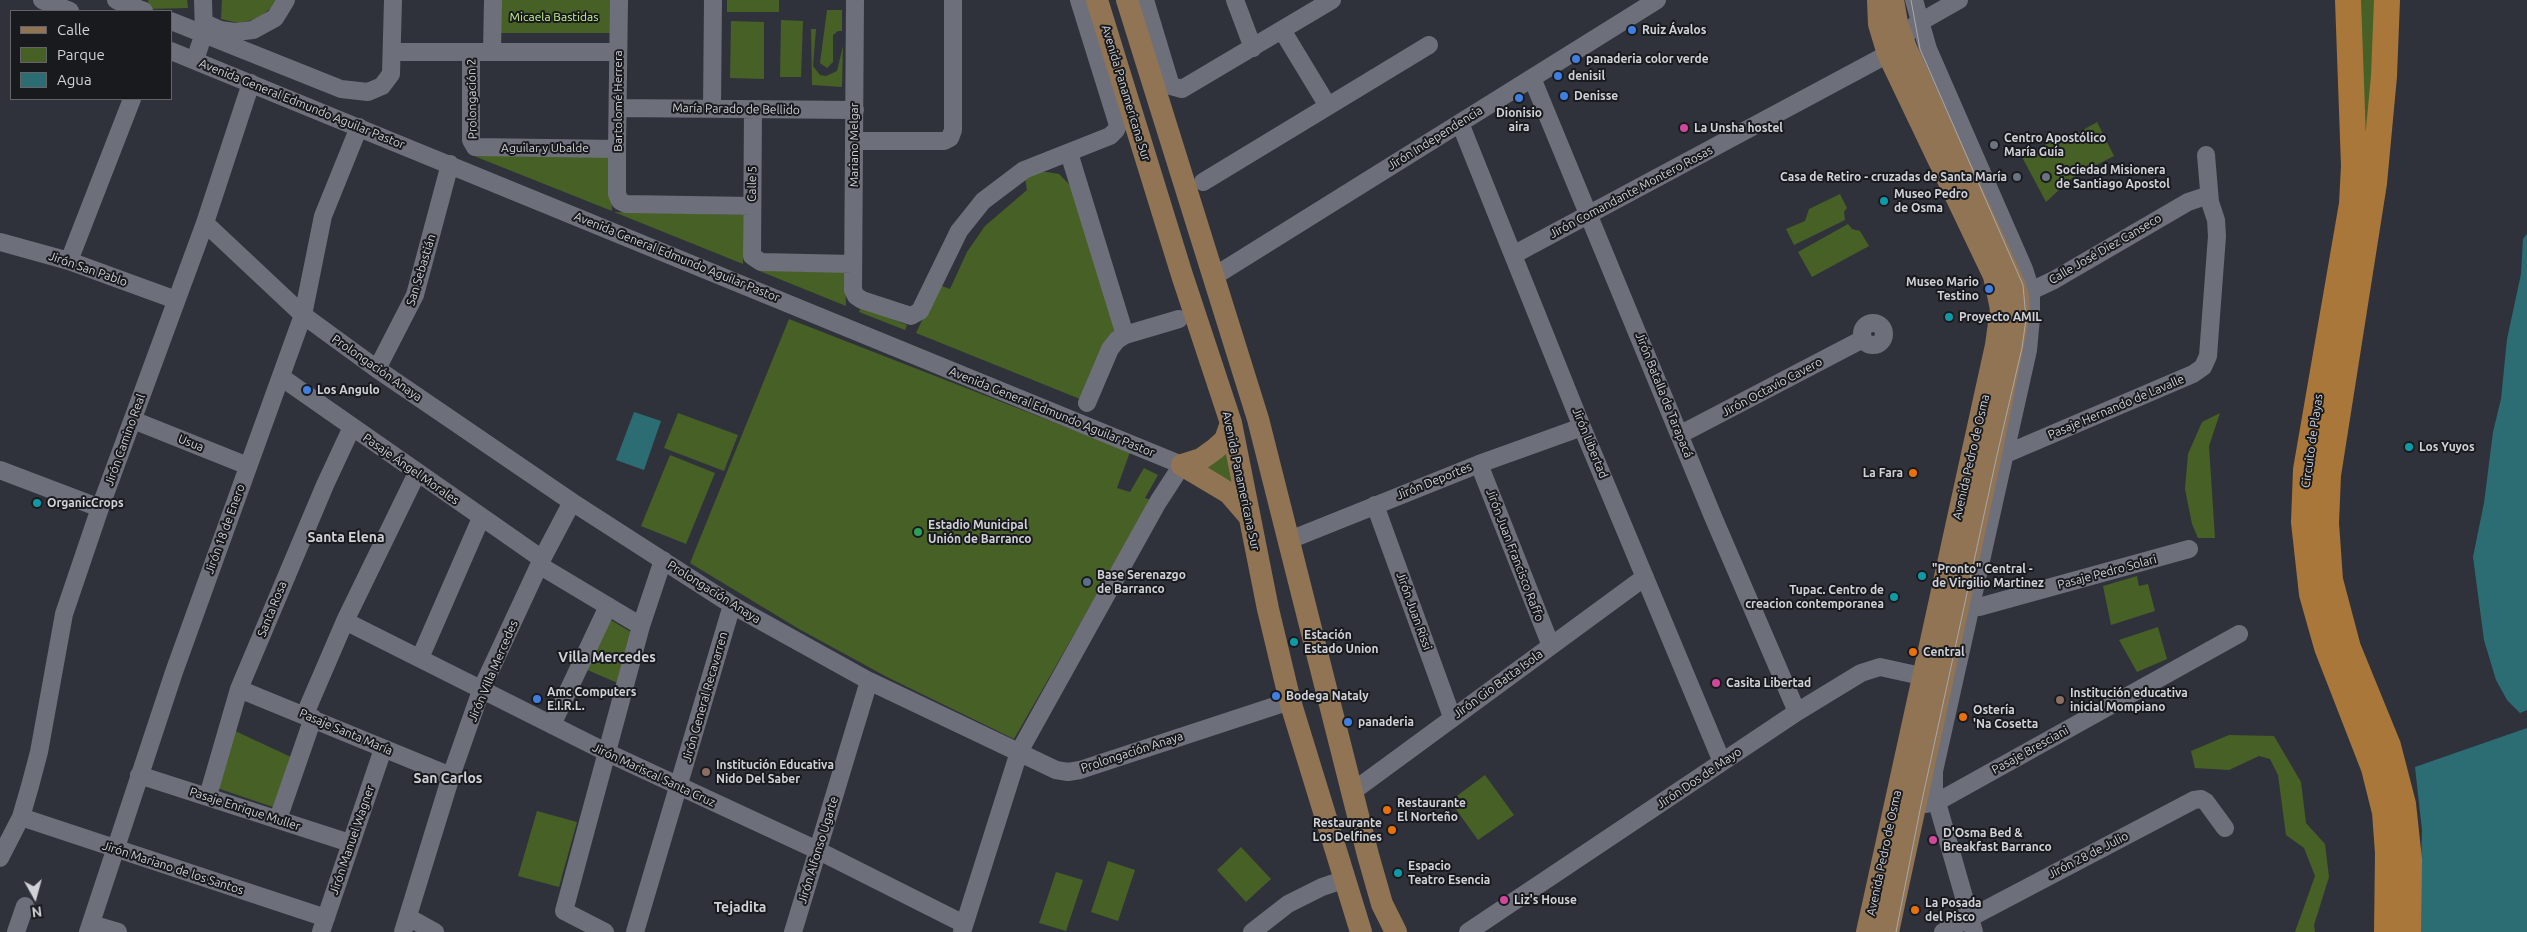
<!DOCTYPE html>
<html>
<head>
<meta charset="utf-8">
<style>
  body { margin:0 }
  #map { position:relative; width:2527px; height:932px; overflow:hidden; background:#30323b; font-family:Ubuntu,sans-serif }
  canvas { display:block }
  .legend { position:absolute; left:10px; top:10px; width:162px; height:90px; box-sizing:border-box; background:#191a1e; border:1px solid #636468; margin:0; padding:6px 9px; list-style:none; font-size:15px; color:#d1d2d8 }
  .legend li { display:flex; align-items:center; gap:10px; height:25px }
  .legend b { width:25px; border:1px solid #636468 }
  .north { position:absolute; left:10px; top:872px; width:50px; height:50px; -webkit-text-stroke:4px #191a1e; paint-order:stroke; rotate:173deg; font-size:14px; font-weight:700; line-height:20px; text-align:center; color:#d1d2d8 }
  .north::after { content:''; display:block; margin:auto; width:18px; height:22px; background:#d1d2d8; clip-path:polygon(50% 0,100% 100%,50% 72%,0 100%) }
</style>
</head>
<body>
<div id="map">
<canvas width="2527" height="932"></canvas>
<ul class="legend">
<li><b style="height:6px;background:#917453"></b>Calle</li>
<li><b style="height:14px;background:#476025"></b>Parque</li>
<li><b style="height:14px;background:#2b6d72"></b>Agua</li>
</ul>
<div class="north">N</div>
</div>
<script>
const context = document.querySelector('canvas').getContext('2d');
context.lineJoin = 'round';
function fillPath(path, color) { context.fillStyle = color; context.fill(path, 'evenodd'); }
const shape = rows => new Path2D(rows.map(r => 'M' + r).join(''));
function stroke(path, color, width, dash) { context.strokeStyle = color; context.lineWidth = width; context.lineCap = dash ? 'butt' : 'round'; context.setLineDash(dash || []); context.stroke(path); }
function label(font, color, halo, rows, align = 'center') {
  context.font = font + ' Ubuntu,sans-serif'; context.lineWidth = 4; context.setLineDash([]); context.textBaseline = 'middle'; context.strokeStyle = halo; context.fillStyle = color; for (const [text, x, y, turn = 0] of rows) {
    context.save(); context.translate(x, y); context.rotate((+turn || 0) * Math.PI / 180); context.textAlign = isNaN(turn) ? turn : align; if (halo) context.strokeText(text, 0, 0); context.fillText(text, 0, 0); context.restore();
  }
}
const green = shape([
  [148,0,187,0,188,8,149,9],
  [222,0,276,0,270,9,257,19,238,23,221,19],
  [497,0,612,0,612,33,497,33],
  [727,0,779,0,779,12,727,12],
  [2356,0,2378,0,2370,189],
  [827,10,842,10,842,31,838,31,833,35,833,62,827,68,820,63],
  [781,20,803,21,801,77,780,77],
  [731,21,764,22,764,79,730,78],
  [811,29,816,29,813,66,820,75,826,76,837,71,843,46,842,87,812,85],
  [2097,122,2114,156,2073,177,2046,202,2022,157,2062,136,2071,137],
  [611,154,612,211,474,156],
  [1040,171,1059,174,1071,186,1116,333,1080,399,916,333,939,285,950,289,967,252,985,226,1027,190,1025,178],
  [1840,194,1847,208,1844,212,1845,220,1794,245,1786,229,1805,221,1809,209],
  [614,212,743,215,743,264],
  [1848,224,1852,229,1860,231,1869,246,1812,277,1798,252],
  [757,270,845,272,846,306],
  [861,307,907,325,905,330,859,312],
  [789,319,1130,452,1117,488,1130,492,1144,468,1158,475,1145,498,1151,500,1014,739,887,677,799,629,690,563],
  [678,413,738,435,724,471,664,448],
  [2220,413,2209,446,2215,538,2198,538,2192,524,2185,489,2188,454,2202,422],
  [1227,450,1237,484,1205,468],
  [670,455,715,473,686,544,641,526],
  [2137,576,2139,586,2148,584,2155,611,2111,625,2103,586],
  [609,619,636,635,620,684,585,669],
  [2158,627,2167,659,2137,672,2119,640],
  [233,730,291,757,273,807,217,788],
  [2229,735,2274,736,2301,782,2306,823,2325,844,2329,877,2314,925,2315,932,2295,932,2315,876,2304,848,2286,835,2278,775,2270,759,2259,756,2229,770,2195,768,2191,751],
  [1485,775,1514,815,1478,840,1450,801],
  [537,811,577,822,559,887,518,876],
  [1241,847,1271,879,1246,902,1217,870],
  [1108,861,1135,870,1118,921,1091,912],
  [1056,872,1083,880,1066,931,1039,923]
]);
const water = shape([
  [2527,234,2527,710,2520,713,2507,700,2496,680,2484,640,2473,557,2484,503,2493,432,2501,399,2507,339,2521,274,2523,239],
  [634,412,661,421,644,470,616,460],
  [2527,728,2527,932,2419,932,2422,830,2415,767]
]);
const minor = shape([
  [42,0,70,11],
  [116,0,144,11],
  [619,0,617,149,617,194,620,201,626,204,752,206],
  [855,0,853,290,856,296,862,300,911,316,920,311,959,231,983,201,1024,170,1110,136,1116,130,1118,125,1079,0],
  [1145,0,1171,86,1182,89,1332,0],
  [1235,0,1253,48],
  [1914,0,1928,49,2024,269,2031,291,2031,318,2028,350,1934,771,1934,792,1974,932],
  [171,21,341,89,368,92,382,86,391,74,393,0],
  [209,25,220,30,235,32,253,30,275,18,286,0],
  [1282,30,1328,106],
  [171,51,1182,465,1158,502,1019,752,962,932],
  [393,52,618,52],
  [471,52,471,140,475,147,617,149],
  [492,52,493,0],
  [195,60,204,33,203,0],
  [1532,78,1714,519,1797,712],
  [618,108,855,110],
  [712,109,713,0],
  [753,109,752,256,761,262,853,264],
  [1460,123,1582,427,1722,762],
  [854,141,944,141,950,138,953,130,953,0],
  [1069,153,1125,335],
  [1203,182,1429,45],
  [205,223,303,315,377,369,572,502,732,605,869,681,1056,770,1068,772,1080,770,1290,701],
  [0,242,69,261,176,300],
  [1513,255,1888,54,1915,25,1959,0],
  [69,261,132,99],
  [1213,277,1657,0],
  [2020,296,2054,280,2188,202,2209,195],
  '1862 334a11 11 0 1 1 22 0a11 11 0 1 1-22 0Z',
  [377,369,415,295,450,164],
  [281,377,542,559],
  [1087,403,1110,349,1117,340,1125,335,1179,319],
  [133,420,248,466],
  [1681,434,1863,339],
  [1994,454,2008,453,2193,374,2203,367,2208,356,2217,236,2216,220,2210,202,2206,155],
  [1479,464,1551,646],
  [0,470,100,508],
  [1375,505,1452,717],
  [1287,541,1479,464,1582,427],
  [539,565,641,626],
  [1961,606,1979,607,2189,549],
  [345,621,608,753,817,850,964,924],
  [420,658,481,518],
  [239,689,451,776],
  [305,714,345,621,417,473],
  [552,725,608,606],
  [139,775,350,843],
  [1352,792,1645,577],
  [208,796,239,689,325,485,352,427],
  [1926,804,1937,802,2239,634],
  [21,817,326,918],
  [278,819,313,718],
  [0,858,21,817,30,786,39,752,64,614,100,508,205,223,251,83],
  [408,917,435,932],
  [91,924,118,932],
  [16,932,25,906],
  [88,932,174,672,303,315,323,216,359,127],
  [321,932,383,749],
  [403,932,451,776,482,688,542,559,572,502],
  [605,932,564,911,641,626,663,560],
  [635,932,732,605],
  [793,932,869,681],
  [1252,932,1288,904,1322,887,1346,879],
  [1468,932,1797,712,1861,673,1880,667,1935,679],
  [1943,932,2194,800,2201,799,2206,802,2225,828]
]);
const major = shape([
  [1097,0,1182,275,1231,423,1268,609,1290,701,1361,932],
  [1127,0,1258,419,1368,855,1382,904,1396,932],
  [1182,465,1229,493,1248,515],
  [1182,465,1201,459,1215,449,1225,440,1231,423],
  [1867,932,1996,345,2001,309,1994,276,1888,54,1879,24,1878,0],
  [1888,932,1991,454,2019,314,2018,297,2015,286,1906,48,1897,23,1893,0]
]);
const highway = shape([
  [2348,0,2354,166,2352,204,2306,470,2304,522,2312,594,2327,647,2374,768,2385,812,2388,853,2387,932],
  [2387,0,2384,76,2374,183,2328,475,2326,523,2330,580,2348,648,2388,746,2403,804,2409,860,2408,932]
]);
const tram = shape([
  [1896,932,1921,805,1997,455,2022,348,2026,319,2023,285,1920,49,1911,0]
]);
const markers = [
  [1632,30,5,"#3f7fe0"],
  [1576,59,5,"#3f7fe0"],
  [1558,76,5,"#3f7fe0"],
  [1564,96,5,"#3f7fe0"],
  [1519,98,5,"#3f7fe0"],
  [1684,128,5,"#d1479c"],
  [1994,145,5,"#6b7280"],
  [2017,177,5,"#6b7280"],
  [2046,177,5,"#6b7280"],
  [1884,201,5,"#0f9aa8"],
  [1989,289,5,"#3f7fe0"],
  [1949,317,5,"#0f9aa8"],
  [307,390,5,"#3f7fe0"],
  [2409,447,5,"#0f9aa8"],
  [1913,473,5,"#e8710a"],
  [37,503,5,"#0f9aa8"],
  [918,532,5,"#2e9e5b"],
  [1922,576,5,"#0f9aa8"],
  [1087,582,5,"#5c6f8a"],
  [1894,597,5,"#0f9aa8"],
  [1294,642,5,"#0f9aa8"],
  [1913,652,5,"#e8710a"],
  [1716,683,5,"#d1479c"],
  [1276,696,5,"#3f7fe0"],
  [537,699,5,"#3f7fe0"],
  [2060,700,5,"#8d6e63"],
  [1963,717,5,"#e8710a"],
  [1348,722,5,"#3f7fe0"],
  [706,772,5,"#8d6e63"],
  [1387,810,5,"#e8710a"],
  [1392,830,5,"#e8710a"],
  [1933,840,5,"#d1479c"],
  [1398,873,5,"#0f9aa8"],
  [1504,900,5,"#d1479c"],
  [1915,910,5,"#e8710a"]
];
const parkNames = [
  ["Micaela Bastidas",554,17]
];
const poiNames = [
  ["Ruiz Ávalos",1642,30],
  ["panaderia color verde",1586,59],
  ["denisil",1568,76],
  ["Denisse",1574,96],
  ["Dionisio",1519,113,"center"],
  ["aira",1519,127,"center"],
  ["La Unsha hostel",1694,128],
  ["Centro Apostólico",2004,138],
  ["María Guía",2004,152],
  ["Sociedad Misionera",2056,170],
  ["de Santiago Apostol",2056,184],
  ["Casa de Retiro - cruzadas de Santa María",2007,177,"right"],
  ["Museo Pedro",1894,194],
  ["de Osma",1894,208],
  ["Museo Mario",1979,282,"right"],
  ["Testino",1979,296,"right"],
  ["Proyecto AMIL",1959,317],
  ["Los Angulo",317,390],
  ["Los Yuyos",2419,447],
  ["La Fara",1903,473,"right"],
  ["OrganicCrops",47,503],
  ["Estadio Municipal",928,525],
  ["Unión de Barranco",928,539],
  ["\"Pronto\" Central -",1932,569],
  ["de Virgilio Martinez",1932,583],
  ["Base Serenazgo",1097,575],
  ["de Barranco",1097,589],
  ["Tupac. Centro de",1884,590,"right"],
  ["creacion contemporanea",1884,604,"right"],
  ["Estación",1304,635],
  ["Estado Union",1304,649],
  ["Central",1923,652],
  ["Casita Libertad",1726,683],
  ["Amc Computers",547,692],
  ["E.I.R.L.",547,706],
  ["Institución educativa",2070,693],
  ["inicial Mompiano",2070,707],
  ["Bodega Nataly",1286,696],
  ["Ostería",1973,710],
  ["'Na Cosetta",1973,724],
  ["panaderia",1358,722],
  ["Institución Educativa",716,765],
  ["Nido Del Saber",716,779],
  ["Restaurante",1397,803],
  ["El Norteño",1397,817],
  ["Restaurante",1382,823,"right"],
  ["Los Delfines",1382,837,"right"],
  ["D'Osma Bed &",1943,833],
  ["Breakfast Barranco",1943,847],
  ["Espacio",1408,866],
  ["Teatro Esencia",1408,880],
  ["Liz's House",1514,900],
  ["La Posada",1925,903],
  ["del Pisco",1925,917]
];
const streetNames = [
  ["Avenida Panamericana Sur",1126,93,73],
  ["Prolongación 2",472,99,-91],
  ["Bartolomé Herrera",618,101,-90],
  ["Avenida General Edmundo Aguilar Pastor",302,104,22],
  ["María Parado de Bellido",736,109,1],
  ["Jirón Independencia",1435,138,-32],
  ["Mariano Melgar",854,145,-90],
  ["Aguilar y Ubalde",545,148],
  ["Calle 5",752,184,-89],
  ["Jirón Comandante Montero Rosas",1631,192,-28],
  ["Calle José Diez Canseco",2105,249,-30],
  ["Avenida General Edmundo Aguilar Pastor",677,257,22],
  ["Jirón San Pablo",88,269,19],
  ["San Sebastián",421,270,-73],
  ["Prolongación Anaya",377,368,35],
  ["Jirón Octavio Cavero",1772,387,-28],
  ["Jirón Batalla de Tarapacá",1664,395,68],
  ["Pasaje Hernando de Lavalle",2116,407,-23],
  ["Avenida General Edmundo Aguilar Pastor",1052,412,22],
  ["Jirón Camino Real",125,440,-70],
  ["Circuito de Playas",2312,441,-82],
  ["Usua",191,443,22],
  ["Jirón Libertad",1590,443,68],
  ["Avenida Pedro de Osma",1971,457,-77],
  ["Pasaje Ángel Morales",411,469,35],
  ["Avenida Panamericana Sur",1241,481,78],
  ["Jirón Deportes",1434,481,-22],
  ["Jirón 18 de Enero",225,529,-70],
  ["Jirón Juan Francisco Raffo",1515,555,69],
  ["Pasaje Pedro Solari",2107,572,-15],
  ["Prolongación Anaya",714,592,32],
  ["Santa Rosa",272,609,-68],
  ["Jirón Juan Rissi",1414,611,70],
  ["Jirón Villa Mercedes",493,671,-67],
  ["Jirón Gio Batta Isola",1498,684,-36],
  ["Jirón General Recavarren",705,697,-74],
  ["Pasaje Santa María",346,732,23],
  ["Pasaje Bresciani",2030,750,-29],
  ["Prolongación Anaya",1132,752,-18],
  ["Jirón Mariscal Santa Cruz",654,775,25],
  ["Jirón Dos de Mayo",1699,778,-34],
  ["Pasaje Enrique Muller",245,809,18],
  ["Jirón Manuel Wagner",352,840,-71],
  ["Jirón Alfonso Ugarte",818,850,-73],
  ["Avenida Pedro de Osma",1884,853,-78],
  ["Jirón 28 de Julio",2088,855,-27],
  ["Jirón Mariano de los Santos",173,868,18]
];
const neighbourhoodNames = [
  ["Santa Elena",346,537],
  ["Villa Mercedes",607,657],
  ["San Carlos",448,778],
  ["Tejadita",740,907]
];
fillPath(green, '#476025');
fillPath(water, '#2b6d72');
stroke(minor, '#6d6f7a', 18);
stroke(major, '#917453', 22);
stroke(highway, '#a97739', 26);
stroke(tram, '#a7a8af', 1);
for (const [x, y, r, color] of markers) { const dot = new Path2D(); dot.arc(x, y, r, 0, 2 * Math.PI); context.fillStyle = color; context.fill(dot); stroke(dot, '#191a1e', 2); }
label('12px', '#c6f58d', '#191a1e', parkNames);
label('bold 12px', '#d1d2d8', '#191a1e', poiNames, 'left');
label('12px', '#d1d2d8', '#191a1e', streetNames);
label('bold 14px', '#d1d2d8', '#191a1e', neighbourhoodNames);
</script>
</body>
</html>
